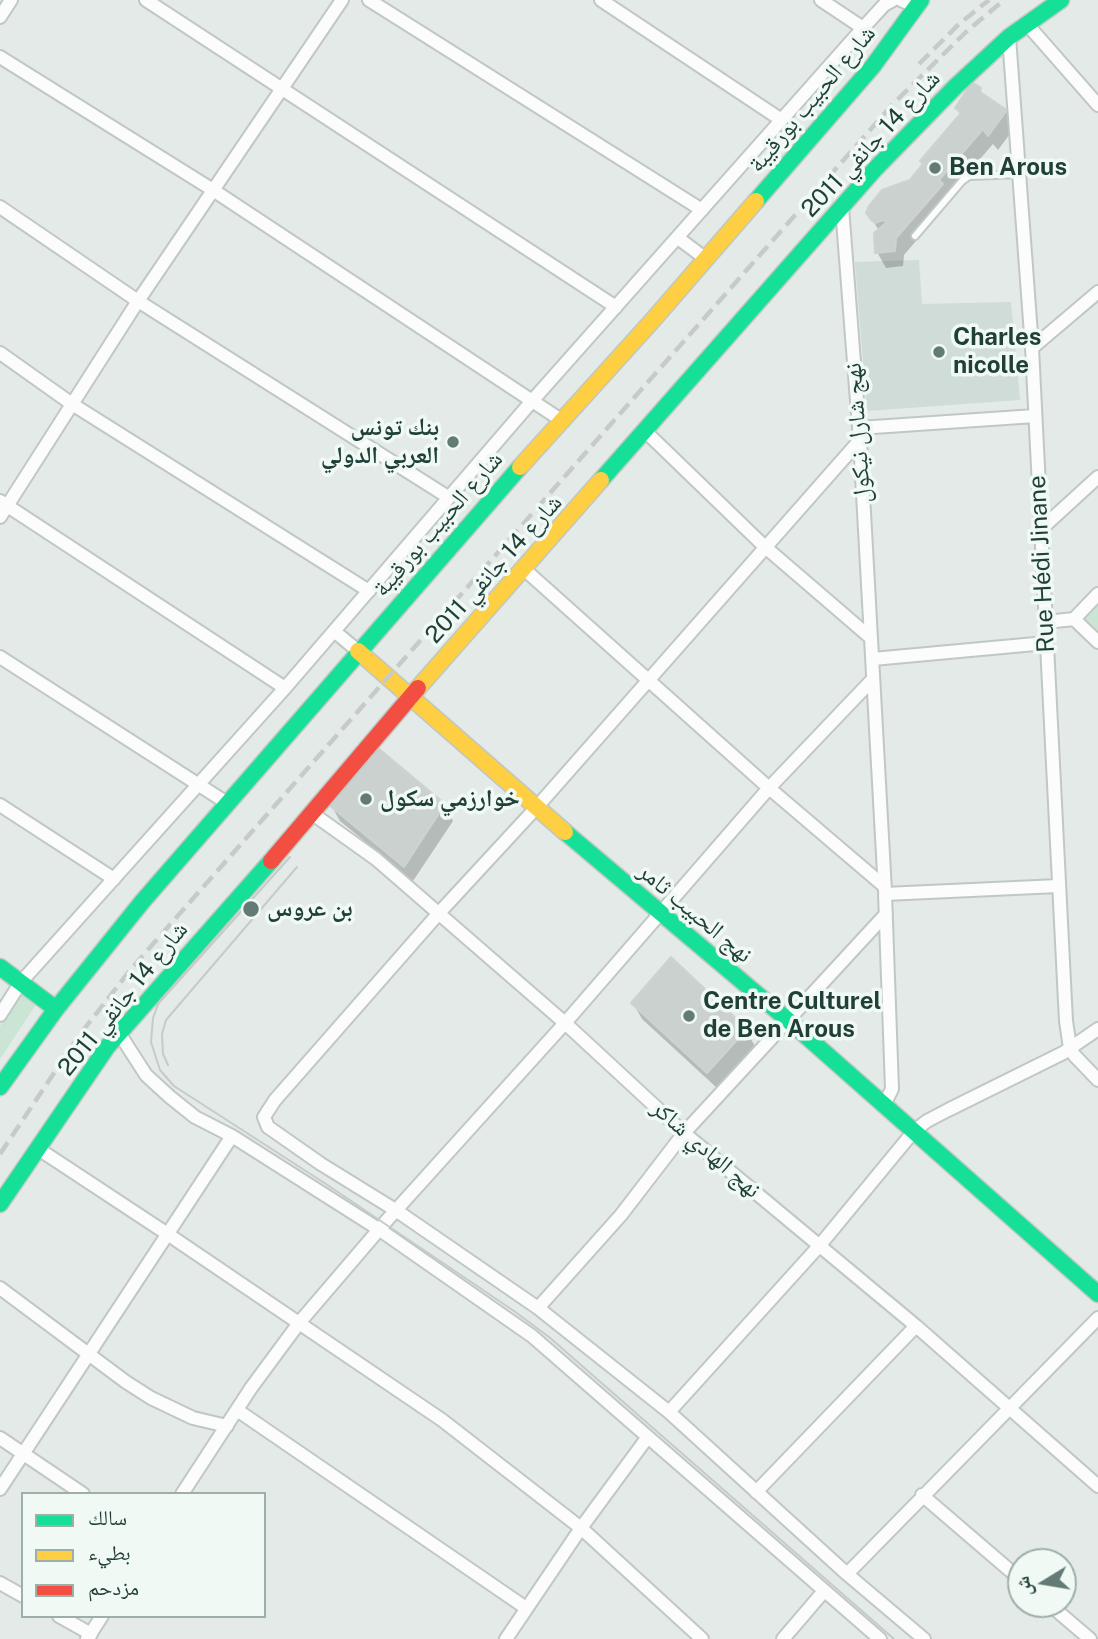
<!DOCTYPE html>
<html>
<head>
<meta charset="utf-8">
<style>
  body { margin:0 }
  #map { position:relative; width:1098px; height:1639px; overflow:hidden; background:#e3eae7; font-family:"Public Sans","Noto Naskh Arabic",sans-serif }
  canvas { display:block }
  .legend { position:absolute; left:21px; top:1492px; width:245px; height:126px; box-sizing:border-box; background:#f1f9f5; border:2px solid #9dafa9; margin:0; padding:9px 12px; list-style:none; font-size:21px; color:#1f3f38 }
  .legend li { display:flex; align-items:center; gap:14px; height:35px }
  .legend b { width:35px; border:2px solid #9dafa9 }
  .north { position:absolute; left:1007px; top:1548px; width:70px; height:70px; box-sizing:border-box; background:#f1f9f5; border:2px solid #9dafa9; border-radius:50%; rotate:259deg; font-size:19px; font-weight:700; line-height:28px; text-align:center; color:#1f3f38 }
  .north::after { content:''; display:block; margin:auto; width:24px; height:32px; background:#647b75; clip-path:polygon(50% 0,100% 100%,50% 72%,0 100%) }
</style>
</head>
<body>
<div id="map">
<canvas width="1098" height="1639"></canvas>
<ul class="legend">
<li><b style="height:9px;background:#16e098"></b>سالك</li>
<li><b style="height:9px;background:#ffcf43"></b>بطيء</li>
<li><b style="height:9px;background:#f24e42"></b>مزدحم</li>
</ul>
<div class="north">ش</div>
</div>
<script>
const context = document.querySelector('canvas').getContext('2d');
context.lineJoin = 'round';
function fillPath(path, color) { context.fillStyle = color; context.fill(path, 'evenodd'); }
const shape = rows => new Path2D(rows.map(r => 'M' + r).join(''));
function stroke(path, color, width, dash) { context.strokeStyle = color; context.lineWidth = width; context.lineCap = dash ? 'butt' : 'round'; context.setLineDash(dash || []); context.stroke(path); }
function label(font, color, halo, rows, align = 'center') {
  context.font = font + ' "Public Sans","Noto Naskh Arabic",sans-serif'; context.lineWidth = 7; context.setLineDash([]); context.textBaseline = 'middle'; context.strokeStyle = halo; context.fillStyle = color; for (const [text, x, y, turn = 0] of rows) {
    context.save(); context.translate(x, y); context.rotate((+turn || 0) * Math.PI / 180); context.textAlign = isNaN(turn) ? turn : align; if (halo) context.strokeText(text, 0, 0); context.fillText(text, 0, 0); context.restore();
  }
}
const built = shape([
  [919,260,922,304,1011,302,1020,400,867,411,855,262]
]);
const green = shape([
  [1098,592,1098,637,1076,616],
  [22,993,37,1003,0,1059,0,1026]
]);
const shadow = shape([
  [980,90,985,98,1006,111,1015,127,998,150,993,144,948,196,950,201,904,255,903,266,886,268,877,252,879,231,868,212,911,182,961,115,957,109],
  [331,805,444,805,453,821,413,881,340,821],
  [671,960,746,1031,755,1046,717,1088,642,1019,633,1003]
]);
const building = shape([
  [972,82,981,88,980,92,1007,110,988,136,983,129,939,180,943,184,896,238,895,251,875,253,874,233,887,222,883,220,875,223,871,220,866,213,869,206,882,190,910,180,923,164,920,161,961,113,955,108,972,82],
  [378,748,445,804,404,867,329,805,378,748],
  [671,957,747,1029,707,1073,631,1003,671,957]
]);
const lane = shape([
  [915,236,962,181,969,176,1019,174]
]);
const street = shape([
  [146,0,616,307],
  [369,0,702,210],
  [601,0,780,119],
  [821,0,863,28],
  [901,0,916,7],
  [0,17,11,0],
  [1026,23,1098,105],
  [1009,37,1032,348,1066,1021,1070,1048,1074,1055,1098,1080],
  [0,57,213,190,561,420],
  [0,207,138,301,448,497],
  [842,207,860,440,885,891],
  [678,238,706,259],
  [1032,348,1098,292],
  [0,353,72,404,369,591],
  [859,428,1035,416],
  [645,431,764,546,871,638],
  [860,440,536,808,439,913,275,1100,264,1117,268,1127,321,1164,397,1211,538,1308,669,1412,847,1574,924,1639],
  [0,501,285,688],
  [0,517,138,301,342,0],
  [1041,529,1098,477],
  [524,569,769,788,873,679],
  [1074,619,1098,594],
  [1046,622,1074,619,1098,642],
  [334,631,358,651],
  [0,657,227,803],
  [873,659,1046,643],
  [0,805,114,879],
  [313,814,376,859,565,1023,684,1133,916,1326,1098,1486],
  [0,1015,21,982,285,688,532,401,863,28,884,5,893,0],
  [119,1033,146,1075,170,1097,195,1117,232,1136,380,1230,532,1336,880,1639],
  [884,1105,892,1089,885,894,1058,886],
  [37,1148,169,1235,442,1420,581,1528,702,1639],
  [0,1288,126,1382,151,1398,193,1418,227,1426],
  [538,1308,621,1215,684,1133,886,914],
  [237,1410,526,1608],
  [669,1412,820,1245,914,1131,927,1121,948,1110,1063,1053,1098,1029],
  [0,1438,83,1494],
  [0,1489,232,1136],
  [756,1492,916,1326],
  [182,1494,251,1388,299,1323,388,1219,565,1023,769,788,884,886],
  [922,1495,1021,1580],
  [847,1574,1098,1318],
  [0,1583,23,1596],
  [1049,1604,1090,1639],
  [59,1616,91,1634],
  [87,1639,102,1616],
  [506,1639,581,1528,647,1438],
  [783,1639,824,1591]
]);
const fast = shape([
  [756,201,873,66,921,0],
  [601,480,875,169,956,86,1009,37,1061,0],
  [565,832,789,1021,1098,1294],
  [0,967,56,1009],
  [0,1087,56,1009,142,902,520,467],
  [0,1204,107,1047,271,861]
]);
const slow = shape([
  [520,467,652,321,756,201],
  [358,651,565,832],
  [418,688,601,480]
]);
const jam = shape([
  [271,861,418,688]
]);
const tram = shape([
  [290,857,158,1004,153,1018,151,1042,160,1070,174,1086,326,1184,514,1311,549,1337,894,1639],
  [168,1065,163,1054,162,1034,166,1020,297,867]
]);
const rail = shape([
  [919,64,959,24,989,0],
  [0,1154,78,1037,131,969,892,105,966,32,1004,0]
]);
const markers = [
  [935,168,7,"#647b75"],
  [939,352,7,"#647b75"],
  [453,442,7,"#647b75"],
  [366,799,7,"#647b75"],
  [251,909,9,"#647b75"],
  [689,1016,7,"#647b75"]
];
const streetNames = [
  ["شارع الحبيب بورقيبة",812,99,-50],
  ["شارع 14 جانفي 2011",871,144,-47],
  ["نهج شارل نيكول",858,433,-94],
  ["شارع الحبيب بورقيبة",438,524,-49],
  ["Rue Hédi Jinane",1042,564,-93],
  ["شارع 14 جانفي 2011",494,569,-48],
  ["نهج الحبيب ثامر",695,913,40],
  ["شارع 14 جانفي 2011",123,999,-51],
  ["نهج الهادي شاكر",706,1149,41]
];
const poiNames = [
  ["Ben Arous",949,168],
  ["Charles",953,338],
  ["nicolle",953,366],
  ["بنك تونس",439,428,"right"],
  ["العربي الدولي",439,456,"right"],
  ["خوارزمي سكول",380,799],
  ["بن عروس",267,909],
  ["Centre Culturel",703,1002],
  ["de Ben Arous",703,1030]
];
fillPath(built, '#d0dcd7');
fillPath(green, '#cae5d4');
fillPath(shadow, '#0003');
fillPath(building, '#cad1ce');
stroke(building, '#ccd3d0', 2);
stroke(lane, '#c0c7c4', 10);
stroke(street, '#c0c7c4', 16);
stroke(fast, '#bec8c4', 19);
stroke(slow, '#bec8c4', 19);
stroke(jam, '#bec8c4', 19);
stroke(lane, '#fbfcfb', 6);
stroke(street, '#fbfcfb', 12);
stroke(fast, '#16e098', 16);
stroke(slow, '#ffcf43', 16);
stroke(jam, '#f24e42', 16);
stroke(tram, '#c6cbca', 2);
stroke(rail, '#c6cbca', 4.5, [14, 7]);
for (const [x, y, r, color] of markers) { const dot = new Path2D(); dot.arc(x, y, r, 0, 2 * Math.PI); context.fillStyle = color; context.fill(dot); stroke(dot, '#f1f9f5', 2.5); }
label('24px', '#1f3f38', '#f1f9f5', streetNames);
label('bold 24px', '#1f3f38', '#f1f9f5', poiNames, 'left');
</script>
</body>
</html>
